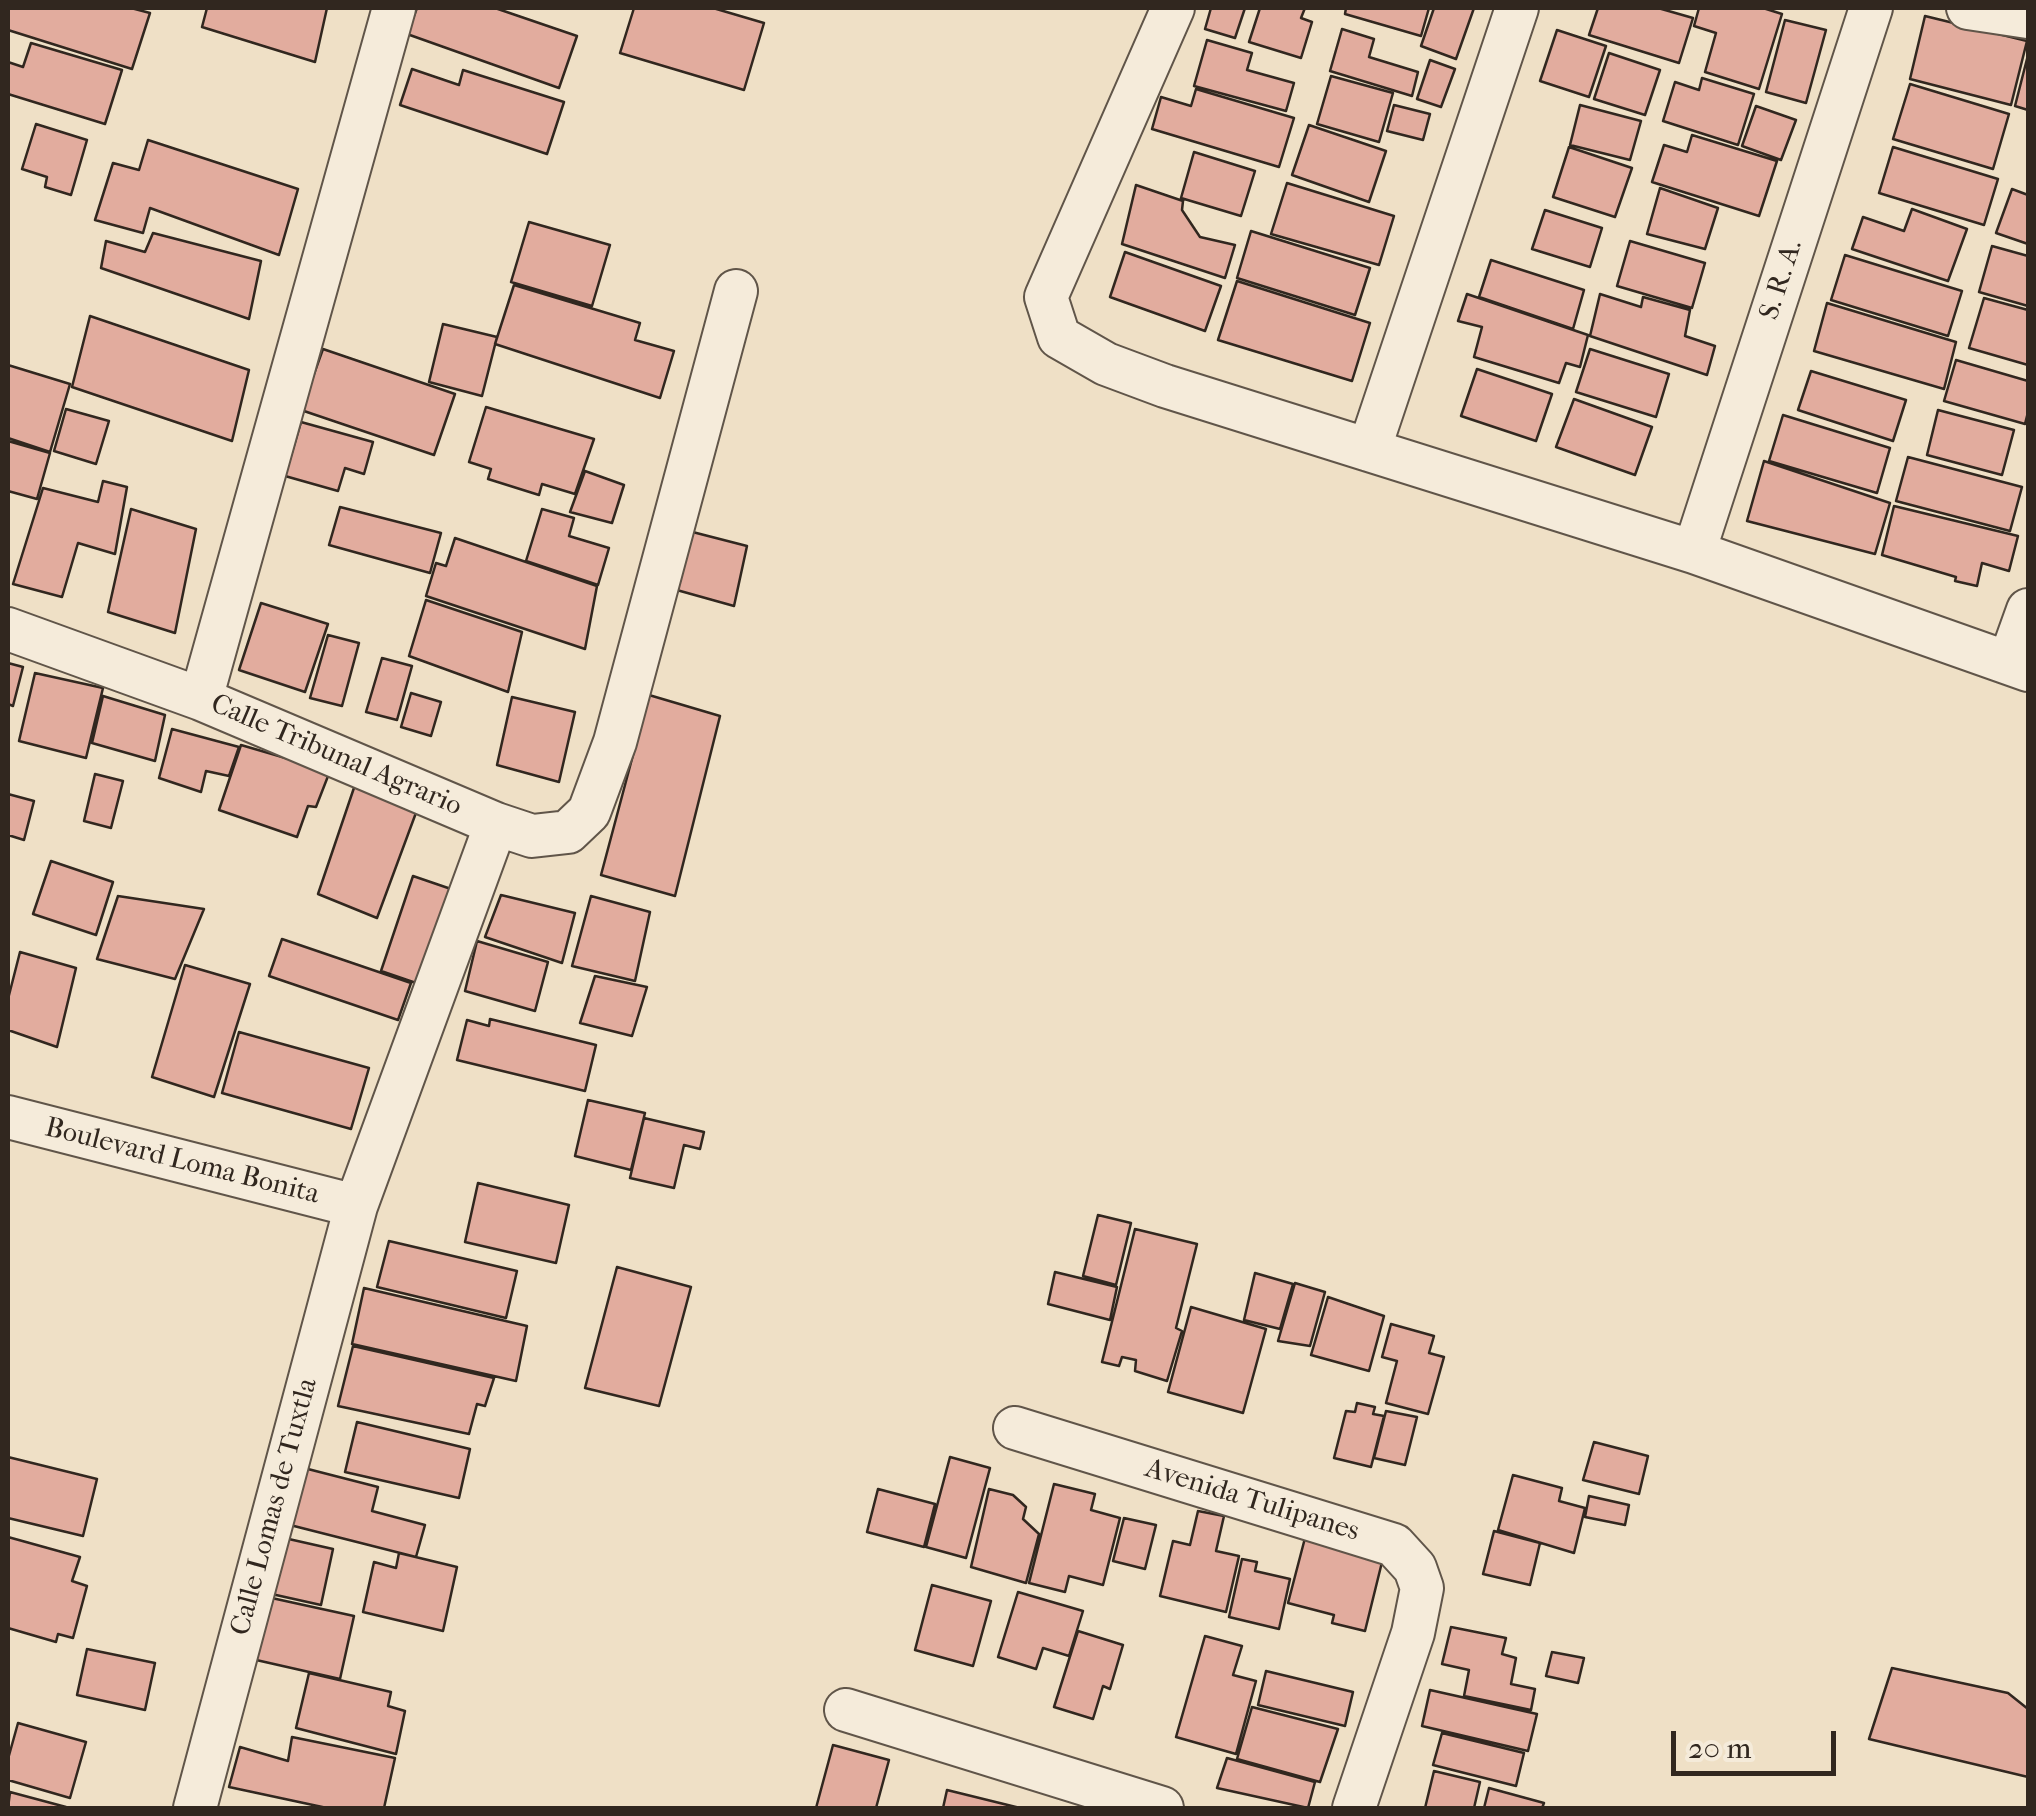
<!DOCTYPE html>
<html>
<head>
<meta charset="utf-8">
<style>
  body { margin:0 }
  #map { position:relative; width:2036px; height:1816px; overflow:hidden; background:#efe0c6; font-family:"IM FELL French Canon",serif }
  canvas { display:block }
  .frame { position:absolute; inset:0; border:10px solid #31271f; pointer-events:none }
  .scale { position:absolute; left:1671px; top:1731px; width:165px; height:45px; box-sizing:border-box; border:5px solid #31271f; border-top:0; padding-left:12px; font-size:30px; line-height:35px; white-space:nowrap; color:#31271f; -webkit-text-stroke:8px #f5ebda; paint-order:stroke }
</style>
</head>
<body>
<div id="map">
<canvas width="2036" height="1816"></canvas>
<div class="frame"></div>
<div class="scale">20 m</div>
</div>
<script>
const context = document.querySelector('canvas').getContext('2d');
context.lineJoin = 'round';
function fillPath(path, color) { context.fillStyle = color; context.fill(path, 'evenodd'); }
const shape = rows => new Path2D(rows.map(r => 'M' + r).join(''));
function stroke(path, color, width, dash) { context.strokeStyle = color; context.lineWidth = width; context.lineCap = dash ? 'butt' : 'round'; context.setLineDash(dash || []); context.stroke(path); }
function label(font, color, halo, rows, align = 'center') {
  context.font = font + ' "IM FELL French Canon",serif'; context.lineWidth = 9; context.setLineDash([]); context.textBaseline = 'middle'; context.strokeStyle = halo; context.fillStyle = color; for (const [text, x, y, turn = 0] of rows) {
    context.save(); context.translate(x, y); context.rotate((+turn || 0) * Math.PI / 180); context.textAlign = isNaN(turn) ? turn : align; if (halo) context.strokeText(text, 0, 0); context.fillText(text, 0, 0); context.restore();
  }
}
const building = shape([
  [8,8,131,8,150,13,132,69,8,30,8,8],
  [207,8,327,8,315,62,202,27,207,8],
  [417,8,495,8,577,36,559,88,407,34,417,8],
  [634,8,713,8,764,23,744,90,620,53,634,8],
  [1211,8,1245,8,1235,38,1205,29,1211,8],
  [1260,8,1305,8,1301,18,1312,22,1301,58,1249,42,1260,8],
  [1346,8,1429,8,1421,36,1345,14,1346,8],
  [1434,8,1474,8,1456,59,1421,46,1434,8],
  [1598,8,1658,8,1693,18,1679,63,1589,35,1598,8],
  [1699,8,1763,8,1782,14,1759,89,1705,72,1716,33,1694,26,1699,8],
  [1925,16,2027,41,2011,105,1910,79,1925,16],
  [1785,20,1826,30,1806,103,1766,92,1785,20],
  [1342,29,1374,39,1369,57,1418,72,1412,96,1330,71,1342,29],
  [1557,30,1606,46,1589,97,1540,81,1557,30],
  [1207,40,1252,53,1247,70,1294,83,1286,111,1194,86,1207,40],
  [31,43,122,70,105,124,8,94,8,62,23,67,31,43],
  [1609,53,1660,70,1645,115,1594,99,1609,53],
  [2028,55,2028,110,2015,106,2028,55],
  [1430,60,1455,69,1441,107,1417,99,1430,60],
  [412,69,459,85,463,70,564,102,547,154,400,105,412,69],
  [1331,76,1393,93,1379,142,1317,124,1331,76],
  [1702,78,1754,94,1738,145,1663,121,1675,82,1699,90,1702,78],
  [1910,84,2009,114,1993,169,1893,139,1910,84],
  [1196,89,1294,118,1279,167,1152,129,1161,97,1191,106,1196,89],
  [1394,105,1430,114,1423,140,1387,131,1394,105],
  [1580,105,1641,121,1630,160,1570,145,1580,105],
  [1756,106,1796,120,1781,160,1742,146,1756,106],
  [36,124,87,140,71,195,45,187,47,177,22,169,36,124],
  [1309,125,1386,151,1369,202,1292,175,1309,125],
  [1692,135,1777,161,1759,216,1652,182,1664,145,1687,152,1692,135],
  [148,140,298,189,279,255,150,208,143,233,95,220,113,163,139,170,148,140],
  [1569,147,1632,168,1615,217,1553,197,1569,147],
  [1893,147,1998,179,1984,225,1879,193,1893,147],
  [1194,152,1255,171,1241,216,1181,198,1194,152],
  [1287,183,1394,216,1379,265,1271,234,1287,183],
  [1136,185,1183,201,1182,210,1200,237,1235,245,1225,278,1122,244,1136,185],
  [1660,188,1718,208,1705,249,1647,234,1660,188],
  [2012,189,2028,195,2028,244,1996,233,2012,189],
  [1912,209,1967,229,1948,281,1852,249,1863,217,1904,231,1912,209],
  [1545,210,1602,228,1590,267,1532,249,1545,210],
  [529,222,610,245,592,306,511,282,529,222],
  [1251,231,1370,268,1355,315,1237,278,1251,231],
  [153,233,261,261,249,319,101,268,106,241,145,252,153,233],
  [1630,241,1705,263,1692,308,1617,286,1630,241],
  [1992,246,2028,256,2028,306,1979,292,1992,246],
  [1125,252,1221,286,1205,331,1110,297,1125,252],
  [1845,255,1962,291,1948,336,1831,300,1845,255],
  [1491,260,1584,290,1573,329,1479,297,1491,260],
  [1237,281,1370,323,1352,381,1218,340,1237,281],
  [514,285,640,323,635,340,674,351,660,398,495,344,514,285],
  [1467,294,1588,335,1580,367,1566,363,1559,383,1474,357,1482,327,1458,321,1467,294],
  [1600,294,1641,307,1643,297,1690,310,1685,336,1715,346,1707,375,1590,336,1600,294],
  [1984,298,2028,310,2028,365,1969,348,1984,298],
  [1827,303,1956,342,1944,389,1814,351,1827,303],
  [90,316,249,370,232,441,72,387,90,316],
  [443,324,497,337,482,396,429,382,443,324],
  [323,349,455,394,434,455,301,410,323,349],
  [1590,349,1669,374,1656,417,1576,392,1590,349],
  [1956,360,2028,381,2028,412,2025,424,1944,401,1956,360],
  [8,365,70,384,50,452,8,438,8,365],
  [1477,369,1552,394,1536,441,1461,416,1477,369],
  [1811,371,1906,400,1893,441,1798,410,1811,371],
  [1574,399,1652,427,1635,475,1556,447,1574,399],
  [486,407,594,439,575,494,542,484,539,495,488,479,491,469,469,462,486,407],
  [66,409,109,421,96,464,54,451,66,409],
  [1938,410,2014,430,2002,475,1927,455,1938,410],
  [1783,415,1890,448,1877,493,1769,461,1783,415],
  [301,422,373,442,364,474,345,468,338,491,285,476,301,422],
  [8,441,50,453,37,499,8,491,8,441],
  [1908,457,2022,487,2010,531,1896,501,1908,457],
  [1764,461,1890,503,1875,554,1747,521,1764,461],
  [585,471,624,485,612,523,570,512,585,471],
  [103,481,127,487,115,554,78,543,62,597,13,584,43,488,98,502,103,481],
  [1894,506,2018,536,2009,571,1982,563,1977,586,1955,581,1956,577,1882,555,1894,506],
  [340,507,441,533,430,573,329,545,340,507],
  [131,509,196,529,175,633,108,612,131,509],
  [542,509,574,518,569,536,609,548,598,585,526,561,542,509],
  [677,528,747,546,734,606,666,587,677,528],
  [455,538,597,586,585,649,426,596,436,563,446,566,455,538],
  [426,600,522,632,508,692,409,656,426,600],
  [261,603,328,624,305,692,239,670,261,603],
  [328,635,359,643,342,706,310,698,328,635],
  [382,658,412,666,397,720,366,712,382,658],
  [8,663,23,667,13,706,8,704,8,663],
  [35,673,103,688,86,758,19,741,35,673],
  [411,693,441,702,431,736,401,727,411,693],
  [649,695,720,716,675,896,601,875,649,695],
  [103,696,165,715,155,761,92,743,103,696],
  [512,697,575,712,559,782,497,765,512,697],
  [172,729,239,747,229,776,206,771,201,792,159,778,172,729],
  [241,745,330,771,316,807,308,806,297,837,219,810,241,745],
  [95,774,123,781,111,828,84,821,95,774],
  [358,776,420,802,377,918,318,894,358,776],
  [8,794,34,801,24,840,8,835,8,794],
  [51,861,113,882,96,935,33,914,51,861],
  [413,876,451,889,419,984,381,971,413,876],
  [501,895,575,913,562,963,485,937,501,895],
  [118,896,204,909,175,979,97,959,118,896],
  [591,896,650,912,635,981,572,966,591,896],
  [282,939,411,983,398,1020,269,976,282,939],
  [477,941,548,962,535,1011,465,991,477,941],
  [20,952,76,968,57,1047,8,1030,8,999,20,952],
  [185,965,250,984,214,1097,152,1077,185,965],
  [595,976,647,987,632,1036,580,1023,595,976],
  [490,1019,596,1045,585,1091,457,1060,467,1020,489,1026,490,1019],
  [239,1032,369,1068,351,1129,222,1093,239,1032],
  [588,1100,645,1113,631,1170,575,1156,588,1100],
  [644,1118,704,1132,700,1149,684,1145,674,1188,630,1178,644,1118],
  [478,1183,569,1205,556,1263,465,1242,478,1183],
  [1098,1215,1131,1223,1116,1285,1083,1276,1098,1215],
  [1135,1229,1197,1244,1176,1328,1182,1331,1167,1381,1135,1371,1136,1360,1122,1357,1119,1366,1102,1362,1135,1229],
  [389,1241,517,1271,506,1318,377,1287,389,1241],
  [617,1267,691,1287,659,1406,585,1388,617,1267],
  [1055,1272,1117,1287,1110,1320,1048,1304,1055,1272],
  [1255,1273,1293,1284,1280,1329,1244,1320,1255,1273],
  [1295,1283,1325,1292,1310,1346,1278,1341,1295,1283],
  [364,1288,527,1326,516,1381,352,1344,364,1288],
  [1328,1297,1384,1316,1369,1371,1311,1355,1328,1297],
  [1191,1307,1266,1329,1243,1413,1168,1392,1191,1307],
  [1391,1324,1434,1336,1429,1353,1444,1357,1428,1414,1386,1403,1397,1361,1382,1357,1391,1324],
  [353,1346,494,1378,485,1406,477,1404,469,1434,338,1406,353,1346],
  [1357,1403,1375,1407,1373,1414,1384,1416,1371,1467,1334,1458,1346,1411,1355,1412,1357,1403],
  [1386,1411,1417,1417,1405,1465,1374,1458,1386,1411],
  [357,1422,470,1449,459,1498,345,1472,357,1422],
  [1594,1442,1648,1456,1639,1494,1583,1480,1594,1442],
  [8,1457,97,1479,83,1536,8,1518,8,1457],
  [950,1457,990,1468,966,1558,926,1547,950,1457],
  [304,1468,378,1487,372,1511,425,1525,416,1557,290,1525,304,1468],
  [1513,1475,1562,1488,1559,1501,1585,1508,1574,1553,1498,1530,1513,1475],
  [1054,1484,1095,1494,1091,1510,1120,1518,1103,1585,1069,1576,1065,1592,1029,1583,1054,1484],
  [878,1489,935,1504,924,1547,867,1532,878,1489],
  [989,1489,1013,1495,1026,1507,1023,1519,1039,1534,1026,1583,971,1567,989,1489],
  [1589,1496,1629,1505,1625,1525,1585,1517,1589,1496],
  [1198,1511,1224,1516,1216,1551,1239,1556,1226,1612,1160,1596,1173,1541,1190,1545,1198,1511],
  [1124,1518,1156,1525,1145,1569,1113,1561,1124,1518],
  [1494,1531,1540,1543,1530,1585,1483,1574,1494,1531],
  [271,1535,333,1549,321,1605,258,1591,271,1535],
  [8,1537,80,1557,72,1581,87,1586,73,1638,58,1634,56,1642,8,1628,8,1537],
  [1305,1538,1383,1558,1365,1631,1332,1623,1334,1615,1288,1603,1305,1538],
  [399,1553,457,1567,443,1631,363,1612,374,1562,396,1568,399,1553],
  [1242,1559,1257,1562,1255,1571,1290,1579,1279,1629,1229,1617,1242,1559],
  [932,1585,991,1601,973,1666,915,1650,932,1585],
  [1018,1592,1083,1611,1069,1656,1043,1648,1036,1669,998,1657,1018,1592],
  [258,1595,354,1616,340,1679,243,1657,258,1595],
  [1451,1627,1506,1638,1502,1654,1516,1658,1511,1684,1535,1689,1531,1710,1464,1696,1469,1670,1442,1664,1451,1627],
  [1078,1631,1123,1645,1110,1689,1103,1686,1093,1719,1054,1707,1078,1631],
  [1205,1636,1242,1646,1233,1675,1256,1681,1236,1754,1176,1737,1205,1636],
  [87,1649,155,1663,145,1710,77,1695,87,1649],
  [1552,1652,1584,1658,1578,1683,1546,1676,1552,1652],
  [1892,1668,2008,1693,2028,1709,2028,1777,1869,1739,1892,1668],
  [1266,1671,1353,1692,1345,1726,1258,1705,1266,1671],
  [309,1673,391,1692,388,1706,405,1711,396,1754,296,1728,309,1673],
  [1430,1690,1537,1714,1528,1751,1422,1726,1430,1690],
  [1252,1707,1338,1729,1320,1782,1237,1759,1252,1707],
  [18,1723,86,1742,70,1798,8,1780,8,1759,18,1723],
  [1442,1733,1524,1753,1516,1786,1433,1765,1442,1733],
  [292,1737,395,1758,384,1808,327,1808,229,1787,240,1747,288,1761,292,1737],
  [833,1745,889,1760,876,1808,816,1808,833,1745],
  [1227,1758,1315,1782,1308,1808,1217,1788,1227,1758],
  [1434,1771,1480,1782,1474,1808,1425,1808,1434,1771],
  [1489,1788,1544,1803,1542,1808,1484,1808,1489,1788],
  [947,1790,1020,1808,943,1808,947,1790],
  [10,1792,66,1807,66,1808,8,1808,10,1792]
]);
const minor = shape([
  [1173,8,1046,297,1059,337,1106,364,1165,386,1694,552,2028,670],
  [1968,8,2028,17],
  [1369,450,1517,8],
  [1694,552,1871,8],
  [8,629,201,699,496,824,532,836,568,832,589,812,615,742,736,291],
  [2009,663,2028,610],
  [201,699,394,8],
  [8,1117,356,1206],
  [1015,1428,1394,1545,1415,1568,1422,1588,1413,1633,1354,1808],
  [846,1710,1162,1808],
  [195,1808,356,1206,496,824]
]);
const streetNames = [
  ["S. R. A.",1782,280,-72],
  ["Calle Tribunal Agrario",336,756,23],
  ["Boulevard Loma Bonita",182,1162,14],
  ["Avenida Tulipanes",1252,1501,17],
  ["Calle Lomas de Tuxtla",275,1507,-75]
];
fillPath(building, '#e2ac9e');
stroke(building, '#31271f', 2.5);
stroke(minor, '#605549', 46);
stroke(minor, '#f5ebda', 42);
label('28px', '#31271f', '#f5ebda', streetNames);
</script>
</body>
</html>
